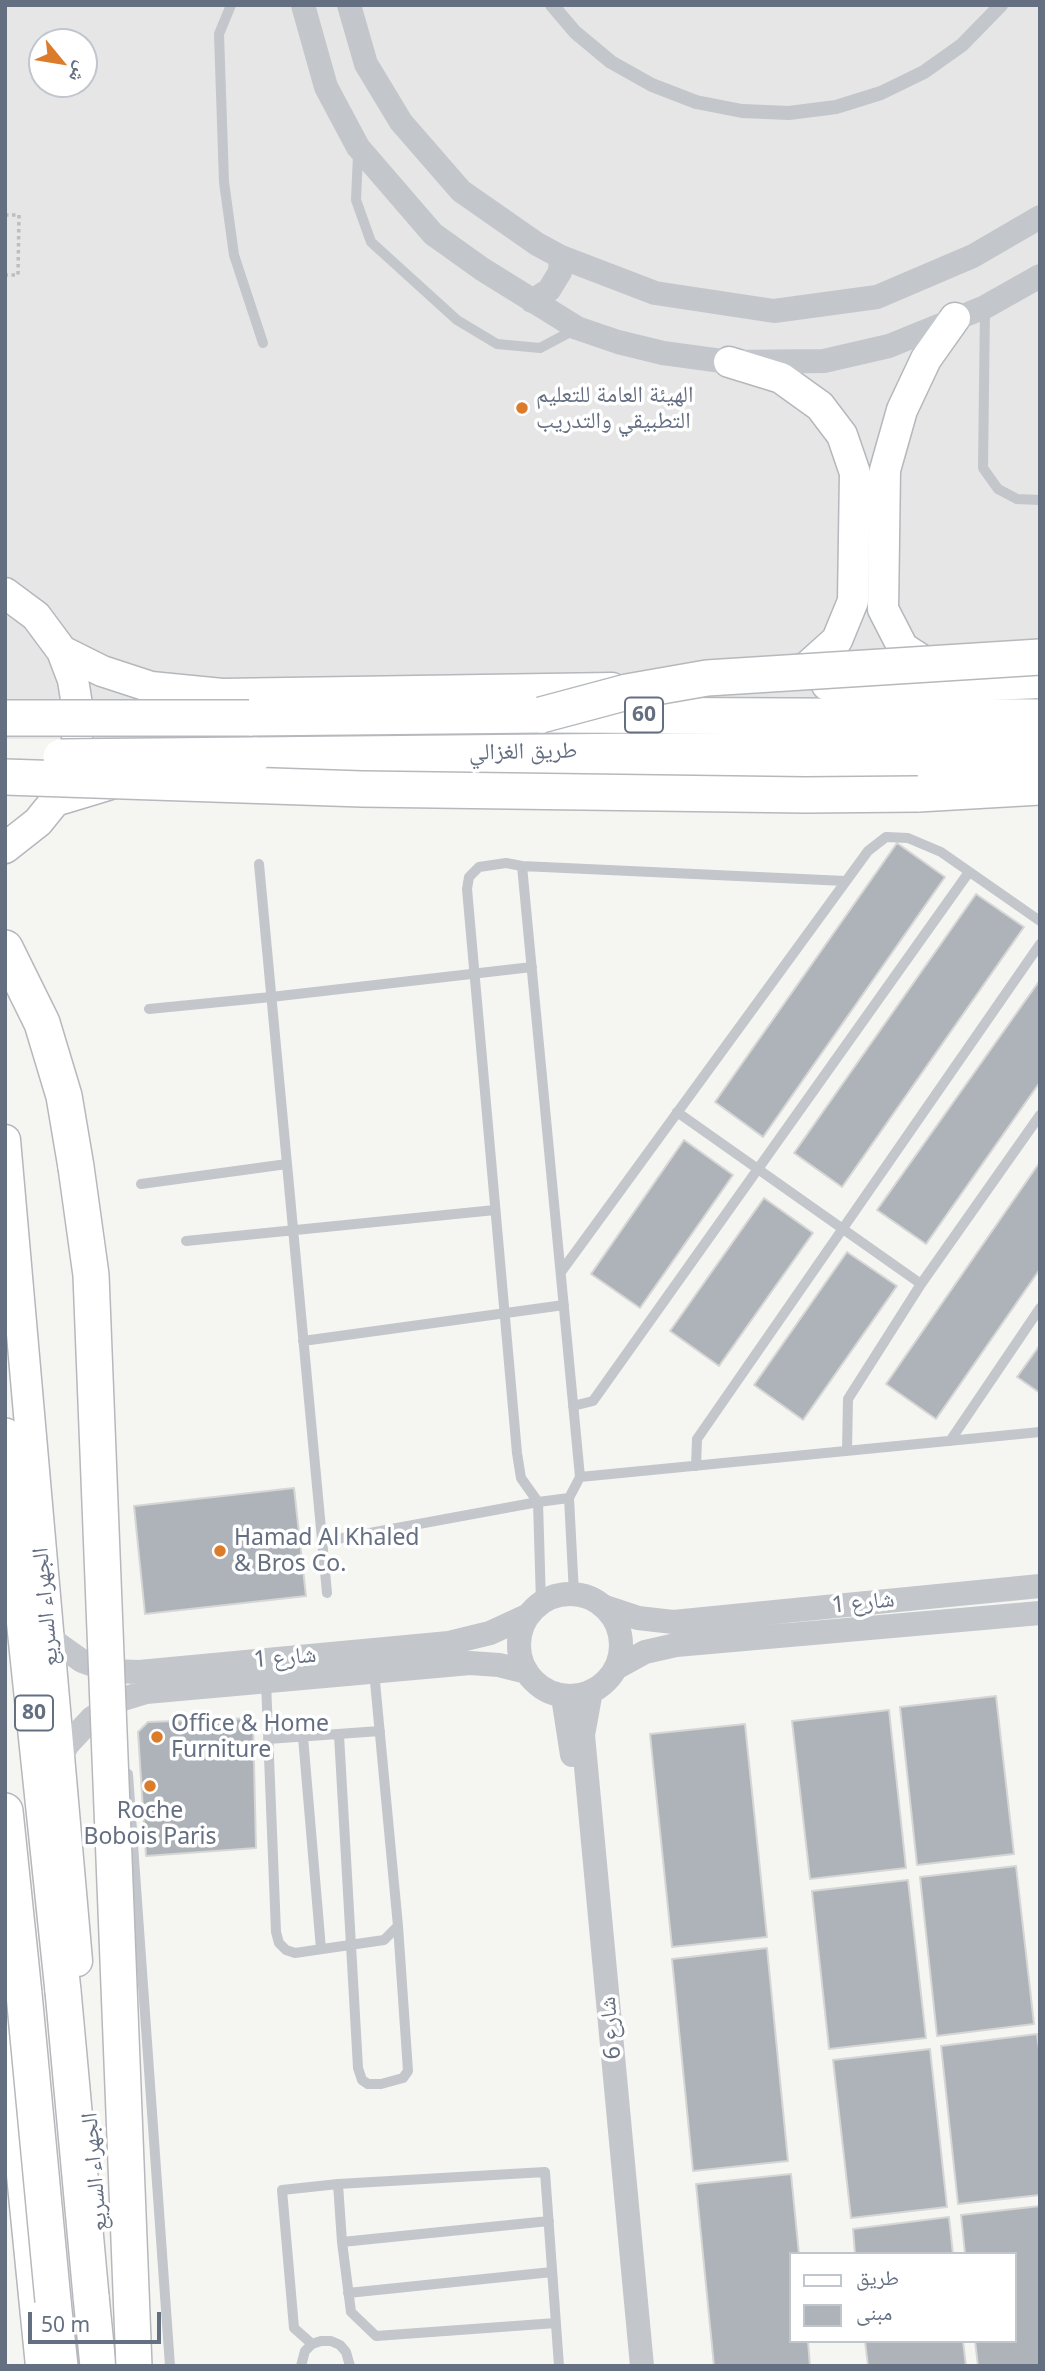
<!DOCTYPE html>
<html>
<head>
<meta charset="utf-8">
<style>
  body { margin:0 }
  #map { position:relative; width:1045px; height:2371px; overflow:hidden; background:#f5f5f2; font-family:"Noto Sans","Noto Naskh Arabic",sans-serif }
  canvas { display:block }
  .frame { position:absolute; inset:0; border:7px solid #656f82; pointer-events:none }
  .legend { position:absolute; left:789px; top:2252px; width:228px; height:91px; box-sizing:border-box; background:#fff; border:2px solid #c1c5cd; margin:0; padding:9px 12px; list-style:none; font-size:21px; color:#656f82 }
  .legend li { display:flex; align-items:center; gap:14px; height:35px }
  .legend b { width:35px; border:2px solid #c1c5cd }
  .north { position:absolute; left:28px; top:28px; width:70px; height:70px; box-sizing:border-box; background:#fff; border:2px solid #c1c5cd; border-radius:50%; rotate:120deg; font-size:19px; font-weight:700; line-height:28px; text-align:center; color:#656f82 }
  .north::after { content:''; display:block; margin:auto; width:24px; height:32px; background:#dc7c2b; clip-path:polygon(50% 0,100% 100%,50% 72%,0 100%) }
  .scale { position:absolute; left:28px; top:2312px; width:133px; height:32px; box-sizing:border-box; border:4px solid #656f82; border-top:0; padding-left:9px; font-size:21px; line-height:24px; white-space:nowrap; color:#656f82; -webkit-text-stroke:5px #fff; paint-order:stroke }
</style>
</head>
<body>
<div id="map">
<canvas width="1045" height="2371"></canvas>
<div class="frame"></div>
<ul class="legend">
<li><b style="height:9px;background:#fff"></b>طريق</li>
<li><b style="height:19px;background:#aeb3ba"></b>مبنى</li>
</ul>
<div class="north">ش</div>
<div class="scale">50 m</div>
</div>
<script>
const context = document.querySelector('canvas').getContext('2d');
context.lineJoin = 'round';
function fillPath(path, color) { context.fillStyle = color; context.fill(path, 'evenodd'); }
const shape = rows => new Path2D(rows.map(r => 'M' + r).join(''));
function stroke(path, color, width, dash) { context.strokeStyle = color; context.lineWidth = width; context.lineCap = dash ? 'butt' : 'round'; context.setLineDash(dash || []); context.stroke(path); }
function label(font, color, halo, rows, align = 'center') {
  context.font = font + ' "Noto Sans","Noto Naskh Arabic",sans-serif'; context.lineWidth = 7; context.setLineDash([]); context.textBaseline = 'middle'; context.strokeStyle = halo; context.fillStyle = color; for (const [text, x, y, turn = 0] of rows) {
    context.save(); context.translate(x, y); context.rotate((+turn || 0) * Math.PI / 180); context.textAlign = isNaN(turn) ? turn : align; if (halo) context.strokeText(text, 0, 0); context.fillText(text, 0, 0); context.restore();
  }
}
const built = shape([
  [5,5,1040,5,1040,732,5,739],
  [42,42,84,42,84,84,42,84]
]);
const building = shape([
  [897,843,945,877,763,1137,715,1102,897,843],
  [976,894,1024,927,842,1187,794,1153,976,894],
  [1040,980,1040,1082,926,1244,877,1210,1040,980],
  [684,1140,733,1175,640,1308,591,1274,684,1140],
  [1040,1162,1040,1269,936,1419,886,1384,1040,1162],
  [764,1198,813,1233,719,1366,670,1331,764,1198],
  [847,1252,897,1286,803,1420,754,1385,847,1252],
  [1040,1345,1040,1393,1017,1377,1040,1345],
  [294,1488,306,1596,145,1614,134,1506,294,1488],
  [996,1696,1014,1854,917,1865,900,1707,996,1696],
  [889,1710,906,1868,810,1879,792,1721,889,1710],
  [253,1718,256,1848,146,1856,138,1732,148,1722,253,1718],
  [745,1724,767,1937,672,1947,650,1734,745,1724],
  [1016,1866,1034,2024,937,2036,920,1877,1016,1866],
  [908,1880,926,2038,829,2049,812,1891,908,1880],
  [767,1948,788,2161,693,2171,672,1959,767,1948],
  [1037,2034,1040,2056,1040,2195,958,2204,941,2046,1037,2034],
  [930,2049,947,2207,851,2218,833,2060,930,2049],
  [791,2174,799,2254,791,2254,791,2341,808,2341,810,2366,714,2366,696,2184,791,2174],
  [1040,2206,1040,2366,978,2366,975,2341,1015,2341,1015,2254,965,2254,961,2215,1040,2206],
  [949,2217,953,2254,855,2254,853,2229,949,2217],
  [865,2341,963,2341,966,2366,868,2366,865,2341]
]);
const path = shape([
  [5,215,19,215,18,275,5,275]
]);
const service = shape([
  [231,5,219,34,224,182,234,255,263,343],
  [358,155,356,200,371,242,457,320,497,344,540,348,574,330],
  [985,308,983,468,998,489,1017,499,1040,500],
  [259,864,327,1593],
  [522,866,580,1477,569,1498,574,1594],
  [149,1009,271,997,532,967],
  [677,1112,921,1284],
  [141,1184,287,1164],
  [186,1241,495,1210],
  [561,1272,868,851,886,837,908,838,941,852,1040,921],
  [303,1341,564,1305],
  [573,1406,593,1401,969,872],
  [950,1441,1040,1308],
  [847,1451,848,1399,921,1284,1040,1115],
  [696,1466,697,1439,1040,944],
  [580,1477,1040,1432],
  [321,1542,538,1502,569,1498],
  [541,1603,538,1502,521,1478,517,1453,467,889,469,877,479,867,506,863,522,866,845,881],
  [266,1682,276,1932,279,1943,286,1950,295,1953,384,1940,398,1926,374,1671],
  [339,1735,358,2068,362,2080,368,2084,381,2084,403,2078,408,2071,398,1926],
  [303,1737,321,1949],
  [268,1739,380,1731],
  [128,1774,170,2366],
  [338,2184,342,2242,351,2312,376,2336,556,2323],
  [342,2242,549,2221],
  [348,2293,552,2272],
  [312,2344,294,2328,282,2190,338,2184,545,2172,559,2366],
  [301,2366,305,2351,312,2344,321,2341,331,2341,340,2345,346,2352,350,2366]
]);
const pedestrian = shape([
  [552,5,575,32,611,62,652,85,696,102,742,111,789,113,836,107,881,93,924,72,962,45,1001,5]
]);
const tertiary = shape([
  [303,5,326,87,358,147,433,234,482,269,577,328,618,342,663,353,729,362,824,361,889,346,985,307,1040,276],
  [349,5,366,64,401,122,461,191,537,244,561,257,655,293,774,311,877,297,973,256,1040,217],
  [532,301,549,290,560,272,561,257],
  '519 1645a51 51 0 1 1 102 0a51 51 0 1 1-102 0Z',
  [605,1607,638,1618,673,1622,1040,1586],
  [48,1633,58,1644,82,1661,110,1671,139,1672,449,1643,490,1633,529,1615],
  [616,1668,645,1652,676,1645,1040,1613],
  [591,1691,583,1735,642,2366],
  [563,1697,572,1755],
  [59,1759,68,1744,92,1718,123,1699,146,1692,470,1663,499,1665,527,1672]
]);
const primary = shape([
  [729,362,781,378,820,406,842,435,855,473,853,601,837,640,807,667,788,674],
  [5,593,36,616,62,651,73,680,78,711,77,742,69,773,55,801,38,822,5,848],
  [62,651,102,671,151,687,222,694,612,688],
  [936,669,903,648,883,609,885,470,902,410,926,359,955,318],
  [827,685,990,685,1040,683],
  [363,772,1040,769],
  [55,801,108,785],
  [5,1140,77,1961],
  [5,2004,41,2366]
]);
const motorway = shape([
  [249,718,541,715,1040,717],
  [254,755,1040,747],
  [918,794,1040,787],
  [5,948,42,1023,64,1096,76,1167],
  [5,1436,63,1991],
  [5,1811,24,1994],
  [91,2296,98,2366],
  [53,2301,60,2366]
]);
const motorwayBridge = shape([
  [541,715,627,692,707,678,1040,657],
  [5,718,249,718],
  [61,757,254,755],
  [5,777,362,789,805,795,918,794],
  [76,1167,91,1275,134,2366],
  [63,1991,91,2296],
  [24,1994,53,2301]
]);
const markers = [
  [522,408,7,"#dc7c2b"],
  [220,1551,7,"#dc7c2b"],
  [157,1737,7,"#dc7c2b"],
  [150,1786,7,"#dc7c2b"]
];
const shields = [
  [644,715,38],
  [34,1713,38]
];
const shieldNames = [
  ["60",644,715],
  ["80",34,1713]
];
const poiNames = [
  ["الهيئة العامة للتعليم",536,395],
  ["التطبيقي والتدريب",536,421],
  ["Hamad Al Khaled",234,1538],
  ["& Bros Co.",234,1564],
  ["Office & Home",171,1724],
  ["Furniture",171,1750],
  ["Roche",150,1811,"center"],
  ["Bobois Paris",150,1837,"center"]
];
const streetNames = [
  ["طريق الغزالي",523,752,-1],
  ["شارع 1",863,1603,-6],
  ["الجهراء السريع",46,1607,-95],
  ["شارع 1",285,1658,-5],
  ["شارع 6",611,2028,-95],
  ["الجهراء السريع",95,2172,-95]
];
fillPath(built, '#e5e6e5');
fillPath(building, '#aeb3ba');
stroke(building, '#d6d7d5', 2);
stroke(primary, '#b4b7bc', 33);
stroke(motorway, '#b6b8bc', 38);
stroke(path, '#bdbec1', 3.5, [3.5, 3.5]);
stroke(service, '#c3c6ca', 10);
stroke(pedestrian, '#c3c6ca', 14);
stroke(tertiary, '#c3c6ca', 24);
stroke(primary, '#fff', 30);
stroke(motorway, '#fff', 35);
stroke(motorwayBridge, '#b6b8bc', 38, []);
stroke(motorwayBridge, '#fff', 35);
for (const [x, y, r, color] of markers) { const dot = new Path2D(); dot.arc(x, y, r, 0, 2 * Math.PI); context.fillStyle = color; context.fill(dot); stroke(dot, '#fff', 2.5); }
for (const [x, y, w] of shields) { const box = new Path2D(); box.roundRect(x - w / 2, y - 17.5, w, 35, 5); context.fillStyle = '#fff'; context.fill(box); stroke(box, '#656f82', 2); }
label('bold 21px', '#656f82', null, shieldNames);
label('23px', '#656f82', '#fff', poiNames, 'left');
label('23px', '#656f82', '#fff', streetNames);
</script>
</body>
</html>
